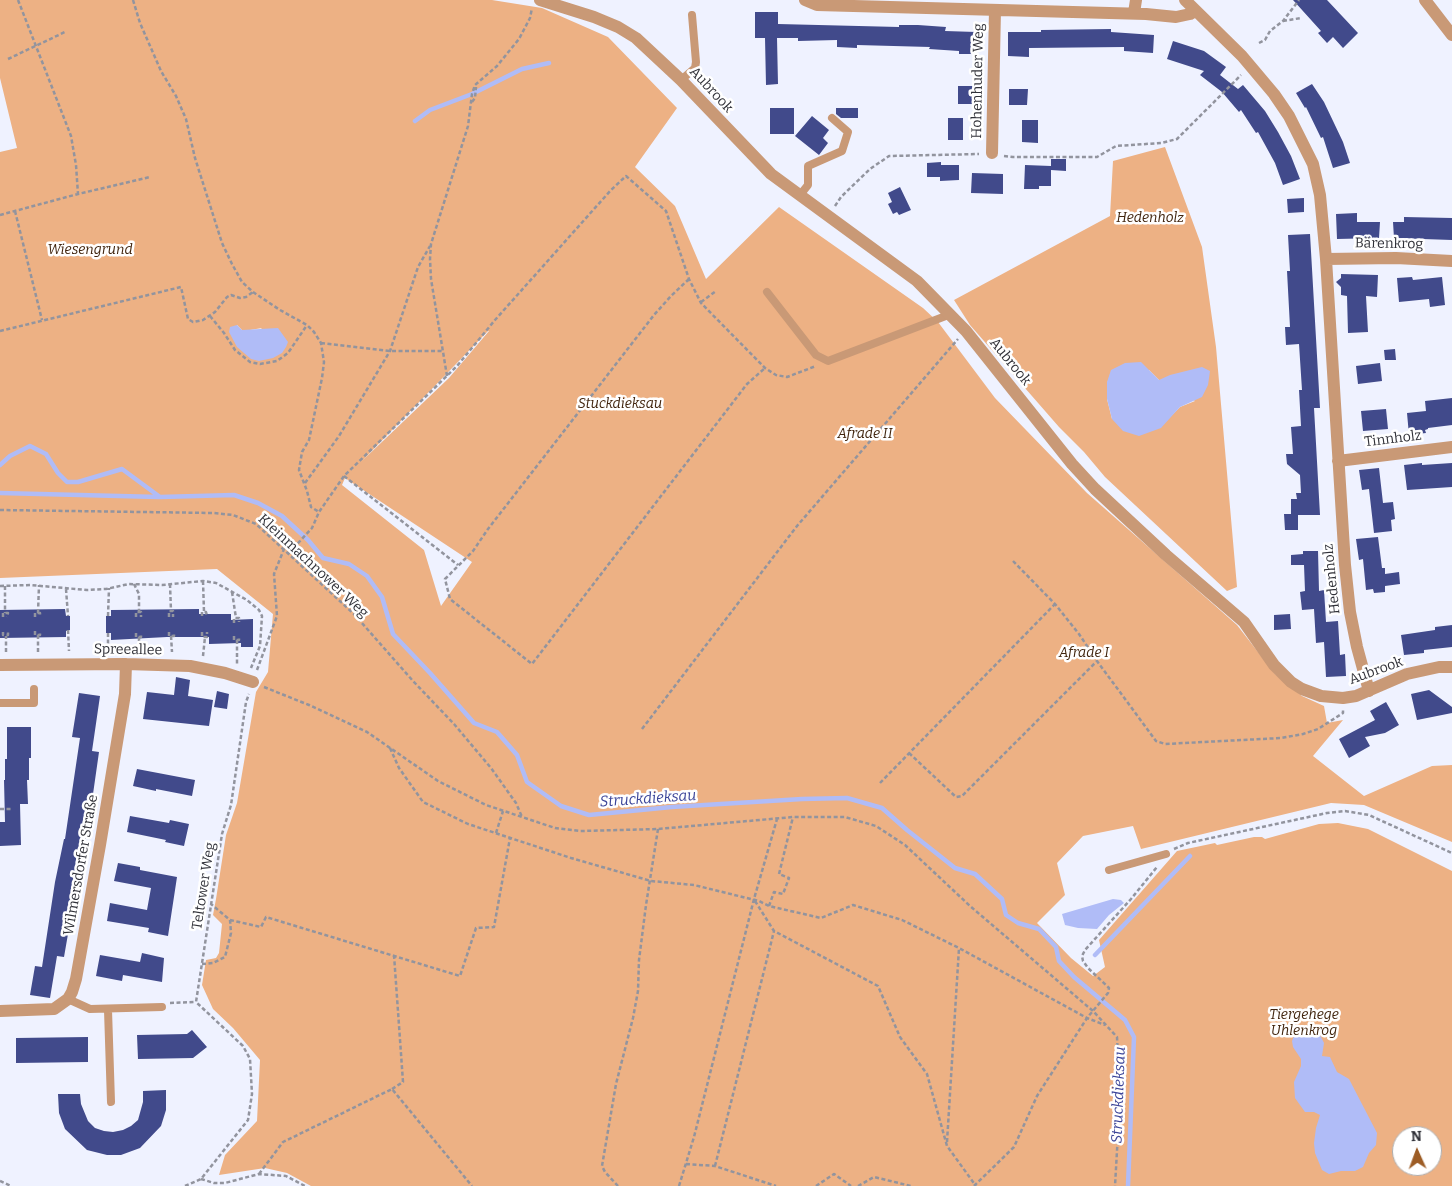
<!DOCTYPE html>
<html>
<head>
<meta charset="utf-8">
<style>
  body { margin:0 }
  #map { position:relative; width:1452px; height:1186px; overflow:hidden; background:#eff2ff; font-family:Bitter,serif }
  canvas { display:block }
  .north { position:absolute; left:1392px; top:1126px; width:50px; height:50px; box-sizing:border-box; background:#fff; border:1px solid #acadaf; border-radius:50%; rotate:358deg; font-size:14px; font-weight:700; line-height:20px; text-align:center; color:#303138 }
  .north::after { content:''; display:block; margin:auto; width:18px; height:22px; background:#9d5d26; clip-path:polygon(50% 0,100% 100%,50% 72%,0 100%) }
</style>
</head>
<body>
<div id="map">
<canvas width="1452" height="1186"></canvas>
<div class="north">N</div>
</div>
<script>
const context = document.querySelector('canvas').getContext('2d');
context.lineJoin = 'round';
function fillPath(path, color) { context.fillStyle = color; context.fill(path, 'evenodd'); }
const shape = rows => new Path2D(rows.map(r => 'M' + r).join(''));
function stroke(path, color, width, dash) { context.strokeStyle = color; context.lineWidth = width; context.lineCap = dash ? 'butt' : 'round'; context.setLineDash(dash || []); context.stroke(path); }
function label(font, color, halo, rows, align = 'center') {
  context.font = font + ' Bitter,serif'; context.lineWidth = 5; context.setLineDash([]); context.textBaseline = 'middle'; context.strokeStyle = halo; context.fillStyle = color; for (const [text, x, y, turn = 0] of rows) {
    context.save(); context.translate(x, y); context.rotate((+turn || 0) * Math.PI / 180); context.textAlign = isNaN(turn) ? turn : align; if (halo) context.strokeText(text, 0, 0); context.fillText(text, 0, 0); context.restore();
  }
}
const green = shape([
  [0,0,492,0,542,8,608,37,677,108,635,167,675,206,706,279,779,207,923,308,938,322,995,398,1087,493,1237,625,1275,674,1302,696,1324,706,1327,723,1343,720,1313,756,1364,796,1432,766,1452,765,1452,842,1364,805,1331,803,1141,849,1133,826,1083,836,1057,863,1065,895,1037,923,1071,958,1093,976,1105,967,1099,940,1177,851,1215,843,1217,845,1254,837,1262,837,1265,839,1319,824,1338,823,1368,829,1452,871,1452,1186,311,1186,287,1173,265,1168,219,1175,225,1155,257,1121,260,1060,233,1028,213,1009,202,985,206,960,216,958,219,953,222,924,213,915,216,899,226,835,237,803,256,692,268,672,273,614,217,569,0,578,0,152,17,148,0,78],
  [237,325,242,330,250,330,262,328,237,347],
  [489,331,449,378,362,461,488,331],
  [345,478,472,562,441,606,424,550,342,485],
  [1402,1136,1432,1136,1432,1166,1402,1166],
  [1165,147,1202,247,1216,347,1237,587,1227,591,1105,477,1084,452,1059,427,970,325,954,300,1110,216,1113,161],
  [1149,370,1159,380,1195,401,1180,407,1170,417,1112,419,1107,399,1107,382]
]);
const water = shape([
  [237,325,242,330,278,328,288,342,286,347,282,353,273,358,259,361,251,359,237,347,229,332,230,327],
  [1141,362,1159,380,1170,375,1202,367,1210,371,1208,385,1202,397,1180,407,1161,428,1139,436,1123,431,1112,419,1107,399,1107,382,1111,370,1125,363],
  [1113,899,1121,900,1124,903,1109,915,1097,929,1078,928,1065,925,1062,914],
  [1308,1030,1313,1031,1320,1035,1324,1043,1322,1056,1330,1057,1337,1072,1349,1079,1377,1133,1376,1145,1369,1153,1363,1167,1355,1171,1341,1171,1329,1174,1322,1170,1315,1153,1314,1143,1316,1128,1320,1115,1314,1112,1305,1112,1295,1098,1294,1082,1301,1066,1301,1059,1293,1047,1292,1041,1294,1036,1300,1031]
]);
const stream = shape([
  [415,121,430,110,472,94,522,69,549,63],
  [0,465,10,456,30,446,46,454,58,473,67,482,78,482,122,469,160,497,234,495,258,503,282,516,308,540,323,558,349,564,367,576,382,597,393,634,430,673,474,723,497,732,517,755,527,782,561,806,589,815,672,807,802,799,847,798,882,808,907,830,955,868,975,874,1002,899,1006,915,1018,923,1039,929,1056,947,1059,961,1074,977,1125,1020,1134,1037,1128,1186],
  [0,493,159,497],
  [1095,955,1190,856]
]);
const building = shape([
  [1293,0,1327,0,1358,33,1343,48,1333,37,1327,43,1318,33,1321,31],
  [755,12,778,12,778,24,899,27,899,25,918,25,946,27,945,31,976,32,975,54,959,54,959,51,929,49,930,47,857,45,857,48,837,47,837,40,798,41,798,38,777,38,778,84,766,85,765,38,755,38],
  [1111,29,1111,32,1154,35,1153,53,1124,51,1124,47,1029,48,1029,57,1008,56,1008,32,1041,32,1041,30],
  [1173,41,1204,51,1226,67,1220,75,1238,89,1243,85,1265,111,1278,132,1291,156,1300,179,1283,185,1275,163,1258,132,1256,133,1241,110,1239,112,1222,92,1200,75,1204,71,1167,59],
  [1312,84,1324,102,1343,142,1350,163,1333,168,1323,137,1321,138,1306,107,1305,108,1296,93],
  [958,86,976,86,976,104,958,104],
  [1009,89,1028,89,1027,105,1009,105],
  [770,108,794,108,794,134,770,134],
  [836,108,858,108,858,118,841,118,836,114],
  [812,116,829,130,823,138,828,143,819,155,795,136],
  [948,118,963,118,963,140,948,140],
  [1022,120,1038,120,1038,143,1022,142],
  [1051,159,1066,159,1066,171,1051,170,1051,186,1039,186,1039,189,1024,189,1025,165,1051,166],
  [941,162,941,165,959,165,959,180,940,181,940,177,927,177,927,163],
  [972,173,1003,174,1003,194,971,193],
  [900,187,911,210,899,215,897,212,893,214,888,204,892,202,888,193],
  [1304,198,1304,212,1288,213,1287,199],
  [1357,213,1357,222,1380,222,1379,238,1337,239,1336,214],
  [1404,217,1452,218,1452,240,1394,238,1393,222,1404,222],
  [1310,234,1320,408,1314,408,1320,515,1298,515,1298,530,1285,530,1284,514,1291,514,1291,499,1297,499,1296,493,1301,493,1300,475,1287,464,1286,454,1293,454,1291,427,1301,426,1299,390,1302,390,1299,344,1286,345,1285,327,1290,327,1287,271,1290,271,1288,235],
  [1341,274,1378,275,1377,297,1366,296,1368,332,1348,333,1347,296,1341,295,1341,287,1336,282,1341,278],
  [1412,277,1413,280,1442,277,1445,305,1430,307,1429,299,1399,302,1397,278],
  [1395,349,1396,360,1385,360,1384,350],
  [1380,363,1382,381,1358,384,1356,366],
  [1452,398,1452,425,1428,428,1428,429,1425,430,1426,433,1409,435,1407,413,1426,411,1425,401],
  [1386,409,1388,429,1363,431,1361,411],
  [1422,463,1422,465,1452,463,1452,487,1407,490,1404,465],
  [1379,468,1383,503,1393,502,1395,519,1391,520,1392,531,1374,533,1369,489,1362,490,1359,470],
  [1378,537,1382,568,1385,568,1385,574,1399,572,1400,584,1385,586,1385,592,1374,593,1373,589,1366,590,1363,559,1359,560,1356,539],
  [1303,551,1318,551,1319,591,1324,590,1326,622,1338,621,1340,655,1345,654,1346,676,1326,677,1324,642,1316,643,1314,609,1302,610,1300,592,1305,591,1304,565,1291,565,1291,555,1303,554],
  [65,609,66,616,70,616,70,630,66,631,66,637,0,638,0,610],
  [199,609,199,614,231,614,231,620,253,619,253,647,241,647,241,643,209,644,209,637,167,637,111,640,111,633,106,633,106,616,111,616,111,610],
  [1290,614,1291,629,1274,630,1274,615],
  [1452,625,1452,647,1424,650,1424,653,1404,655,1401,635,1435,630,1435,627],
  [176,677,190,680,188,696,213,700,209,726,143,719,147,692,174,695],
  [1429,690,1452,707,1452,713,1417,720,1411,694],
  [217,691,229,694,227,709,214,707],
  [79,693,100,696,92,751,99,752,88,829,79,871,64,957,57,956,50,998,30,995,35,966,42,967,55,882,64,839,65,839,80,738,72,737],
  [1386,702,1399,725,1385,733,1365,737,1370,746,1349,758,1339,739,1375,720,1370,711],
  [7,727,31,727,31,758,29,758,29,780,27,780,28,804,20,804,21,845,0,846,0,822,5,822,4,780,5,780,5,759,7,759],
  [137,769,195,780,192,796,156,789,156,791,133,786],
  [130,816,169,823,170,820,189,824,184,846,165,842,166,840,127,832],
  [118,863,140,867,140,870,177,877,168,936,148,932,149,928,107,921,110,903,147,910,151,888,114,881],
  [142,953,164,958,162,982,123,975,122,981,96,976,100,955,140,962],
  [192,1030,207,1047,193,1058,138,1059,137,1035,187,1034],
  [88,1037,88,1062,16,1063,16,1038],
  [166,1090,166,1110,161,1126,140,1148,121,1155,107,1155,87,1150,65,1129,59,1113,58,1094,80,1094,81,1104,88,1121,95,1128,104,1131,113,1132,123,1130,131,1126,138,1120,143,1102,143,1091]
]);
const path = shape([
  [18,0,71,136,76,165,78,194],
  [133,0,140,23,161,71,176,96,186,119,195,158,222,243,232,264,242,282,253,292,280,310,307,325,314,332,321,343,324,362,322,378,309,440,302,452,299,470,307,491,311,507,319,512],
  [1283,21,1301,18],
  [1259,43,1265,40,1270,31,1283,21,1299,0],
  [8,59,65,32],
  [472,102,475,98,476,87],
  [1004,156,1013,157,1097,157,1116,146,1161,143,1177,139,1241,75],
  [835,206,841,197,870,169,889,156,979,154],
  [15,211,42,320],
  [0,215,78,194,150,177],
  [689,279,671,296,654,315,488,529,473,551,445,579,450,599,532,664,747,384,765,368],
  [701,302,716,291],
  [210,316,224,333,235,350,250,362,260,364,277,361,288,353,307,325],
  [0,331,181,287,188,319,193,322,203,320,215,312,227,297,231,295,240,298,246,297,253,292],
  [321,343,390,351,443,351],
  [447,376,431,279,430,259,431,244,468,126,472,94,475,85,497,66,519,39,530,18,532,8],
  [344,476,458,565],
  [305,483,339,436,390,351,418,267,430,246],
  [0,510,214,513,233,515,256,524,354,614,413,681,454,724,491,768,516,803,522,817],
  [289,553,312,528,319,512,344,476,457,366,495,320,611,190,626,176,666,211,689,279,701,303,765,368,776,375,787,377,816,366],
  [1013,561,1055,604,1079,634,1097,661,1156,741,1165,744,1281,738,1303,734,1318,729,1343,713,1343,709],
  [203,581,204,612],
  [134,584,139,594,139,612],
  [170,584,171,611],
  [0,586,30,585,87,590,106,589,129,584,162,585,203,581,216,583,247,600,259,610,262,616,260,646,251,668],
  [5,586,5,613],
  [66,589,68,616],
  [232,592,236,618],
  [38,613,39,585],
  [108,616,109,588],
  [202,616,202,612,206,612,207,616],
  [3,617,3,613,8,613,7,617],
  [35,617,35,613,40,613,40,616],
  [136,617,136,612,141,612,141,617],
  [169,617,169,611,173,611,173,617],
  [234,623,234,618,239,618,239,622],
  [68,630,69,651],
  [35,631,35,635,40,635,40,631],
  [3,632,3,635,8,635,8,631],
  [169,632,169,636,174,636,174,632],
  [202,632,202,637,207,637,207,632],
  [108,633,108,651],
  [136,633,136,637,141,637,141,633],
  [38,635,38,654],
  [171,636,172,652],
  [234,636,234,640,239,640,239,636],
  [139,637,139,653],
  [237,640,237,664],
  [6,652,6,636],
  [203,656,205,637],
  [257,670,277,616,274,574,284,549],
  [264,687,309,705,367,732,438,781,486,805,555,828,580,831,658,829,793,817,845,817,876,826,905,845,970,906,1093,1011,1117,1037,1120,1098,1115,1186],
  [642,729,797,526,958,339],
  [390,748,399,768,423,802,468,824,571,858,651,881,694,885,759,901,769,906,821,918,853,905,902,920,959,948,1087,1018,1105,1025],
  [909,753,956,797,962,796,1097,661],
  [880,783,1055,604],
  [0,809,12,809],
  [496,833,503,811],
  [1174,849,1188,843,1327,813,1345,811,1369,815,1452,853],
  [755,901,774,931,878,986,900,1037,927,1074,947,1146,976,1186],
  [769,906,774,892,783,894,789,878,779,874,793,817],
  [230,920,261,927,266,917,460,976,476,928,494,927,510,838],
  [202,964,213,963,225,957,231,933,230,920,211,904],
  [170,1003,196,1002],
  [392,1089,403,1082,394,955],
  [947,1142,959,948],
  [686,1164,715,1166,776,1186],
  [715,1166,774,931],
  [259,1174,283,1142,392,1089,472,1186],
  [201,1179,214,1183,225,1183,259,1174,286,1176,305,1186],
  [0,1181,11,1186],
  [185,1186,201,1179,248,1120,252,1094,250,1059,243,1046,196,1002,222,834,231,805,246,702,249,694],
  [618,1186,605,1172,602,1166,616,1084,633,1018,638,991,639,960,646,905,658,829],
  [679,1186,694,1137,754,899,777,819],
  [816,1186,834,1174,851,1186],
  [858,1186,874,1177,911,1186],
  [974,1186,1014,1147,1037,1096,1087,1018,1108,993,1109,988,1088,968,1083,961,1082,956,1085,950,1131,899,1157,867]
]);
const service = shape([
  [681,80,695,68,696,62,692,15],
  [800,195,808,185,808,166,842,151,848,132,832,118],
  [767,292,816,355,828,361,951,314],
  [0,703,34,703,34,689],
  [1109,870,1166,854],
  [68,999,90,1009,162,1007],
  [108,1010,111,1102]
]);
const minor = shape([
  [540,0,594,17,618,27,636,38,681,80,771,174,917,281,966,331,1072,464,1095,489,1166,555,1244,622,1274,665,1291,682,1302,689,1321,696,1343,698,1356,696,1407,674,1439,667,1452,667],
  [805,0,817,5,1146,14,1176,17,1190,14,1195,11],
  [1185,0,1242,56,1274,94,1289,116,1313,164,1320,195,1326,259,1345,565,1350,612,1357,647,1369,691],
  [1425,0,1452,35],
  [1134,13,1136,0],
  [992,153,995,10],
  [1326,259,1396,258,1452,261],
  [1338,461,1452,447],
  [0,665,126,664,190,666,225,673,253,682],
  [0,1011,54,1009,68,999,72,992,76,979,100,845,125,694,126,664]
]);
const streetNames = [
  ["Hohenhuder Weg",978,81,-89],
  ["Aubrook",711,90,47],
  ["Bärenkrog",1389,244,1],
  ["Aubrook",1010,362,51],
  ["Tinnholz",1393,439,-7],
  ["Kleinmachnower Weg",313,566,43],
  ["Hedenholz",1332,579,-96],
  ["Spreeallee",128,650,1],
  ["Aubrook",1376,671,-20],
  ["Wilmersdorfer Straße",81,865,-80],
  ["Teltower Weg",204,886,-81]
];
const parkNames = [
  ["Hedenholz",1150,218],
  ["Wiesengrund",90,250],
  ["Stuckdieksau",620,404],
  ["Afrade II",865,434],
  ["Afrade I",1084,653],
  ["Tiergehege",1304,1015],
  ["Uhlenkrog",1304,1031]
];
const waterNames = [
  ["Struckdieksau",648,799,-4],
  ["Struckdieksau",1119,1095,-88]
];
fillPath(green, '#edb184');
fillPath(water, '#b0bcf7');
stroke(stream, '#b0bcf7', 4.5);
fillPath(building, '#414a8b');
stroke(path, '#92949e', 2.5, [4, 2.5]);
stroke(service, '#c99976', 8);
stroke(minor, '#c99976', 12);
label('14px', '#303138', '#fff', streetNames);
label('italic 14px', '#41250e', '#fff', parkNames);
label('italic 15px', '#3c4599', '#fff', waterNames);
</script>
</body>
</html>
